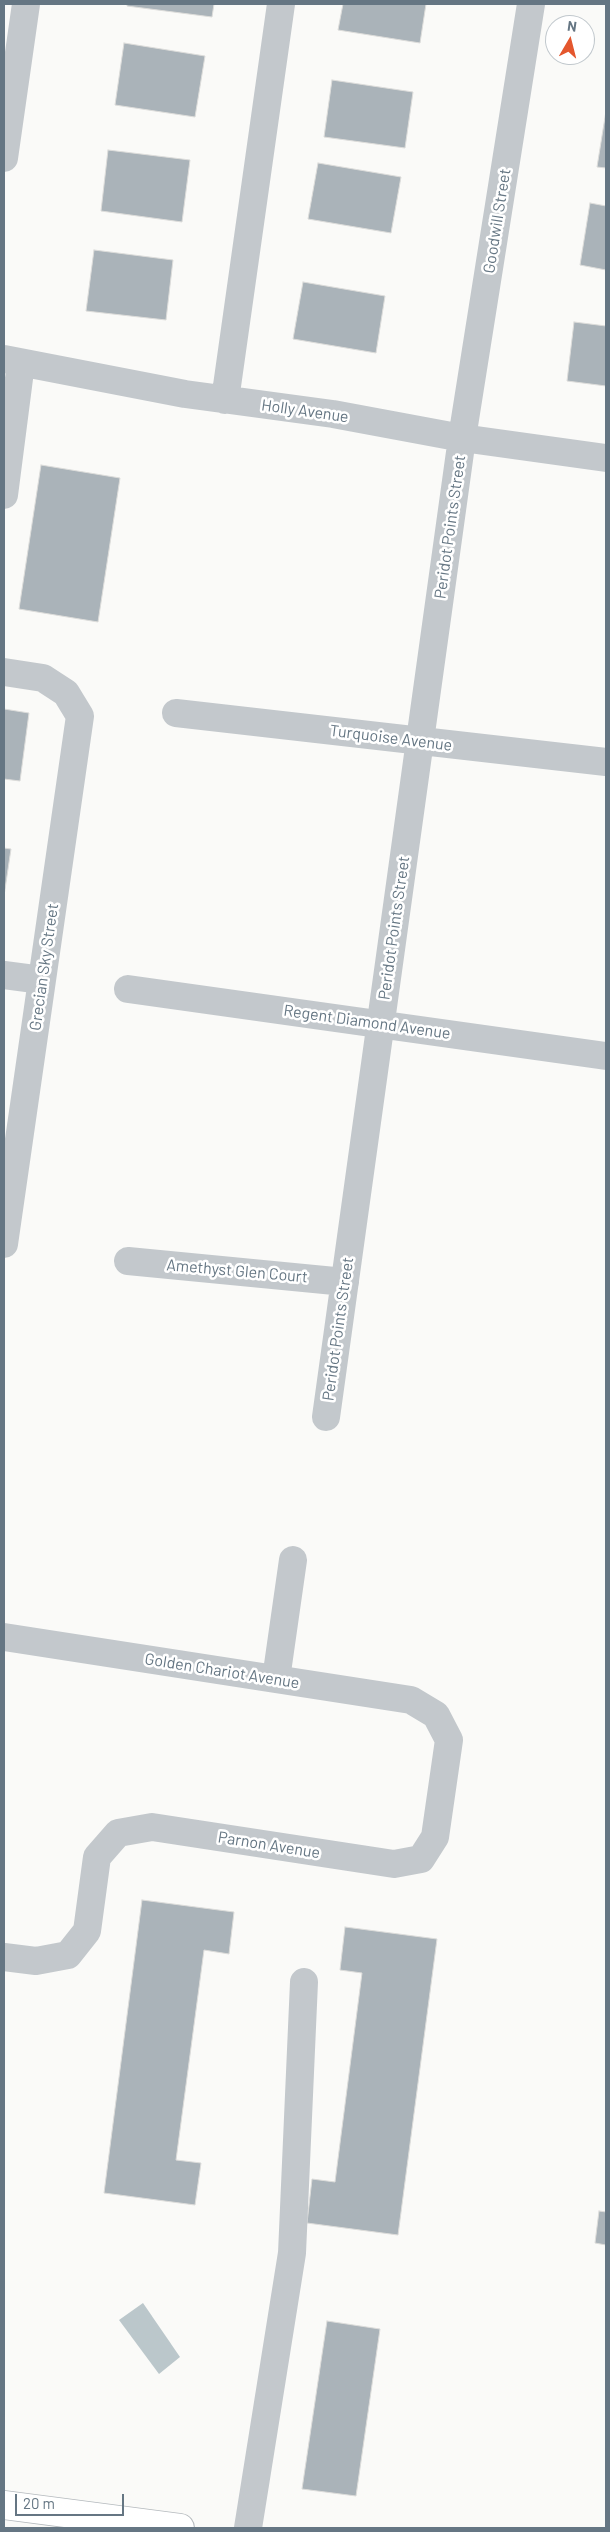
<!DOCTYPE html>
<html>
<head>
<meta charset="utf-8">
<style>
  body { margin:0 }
  #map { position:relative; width:610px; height:2532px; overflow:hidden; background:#fafaf8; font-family:Barlow,sans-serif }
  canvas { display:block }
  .frame { position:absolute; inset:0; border:5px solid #657683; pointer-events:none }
  .north { position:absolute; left:545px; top:15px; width:50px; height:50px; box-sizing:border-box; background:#fff; border:1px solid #c1c8cd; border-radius:50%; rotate:8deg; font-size:14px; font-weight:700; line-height:20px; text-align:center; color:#657683 }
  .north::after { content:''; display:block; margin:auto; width:18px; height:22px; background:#e4572e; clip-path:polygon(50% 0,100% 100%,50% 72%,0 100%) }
  .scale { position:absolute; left:15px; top:2494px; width:109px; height:22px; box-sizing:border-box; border:2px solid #657683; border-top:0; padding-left:6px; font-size:15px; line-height:18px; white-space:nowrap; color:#657683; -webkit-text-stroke:4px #fff; paint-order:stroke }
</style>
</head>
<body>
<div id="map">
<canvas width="610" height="2532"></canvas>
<div class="frame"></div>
<div class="north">N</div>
<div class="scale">20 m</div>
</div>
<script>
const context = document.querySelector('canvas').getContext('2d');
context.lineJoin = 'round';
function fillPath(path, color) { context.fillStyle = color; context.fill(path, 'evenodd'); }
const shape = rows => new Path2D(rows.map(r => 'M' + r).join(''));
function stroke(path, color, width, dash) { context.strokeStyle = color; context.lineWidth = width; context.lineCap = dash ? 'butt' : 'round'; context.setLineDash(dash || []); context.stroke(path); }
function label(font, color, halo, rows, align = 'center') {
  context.font = font + ' Barlow,sans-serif'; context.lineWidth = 5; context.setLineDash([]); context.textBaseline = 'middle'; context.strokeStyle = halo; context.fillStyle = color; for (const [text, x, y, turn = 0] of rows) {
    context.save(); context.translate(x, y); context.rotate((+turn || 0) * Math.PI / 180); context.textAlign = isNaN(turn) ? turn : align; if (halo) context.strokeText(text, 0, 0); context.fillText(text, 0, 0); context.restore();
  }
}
const water = shape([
  [143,2303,180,2357,159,2374,119,2320]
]);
const building = shape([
  [127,4,214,4,212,17,127,6,127,4],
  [343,4,426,4,420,43,338,30,343,4],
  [124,43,205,56,195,117,115,105,124,43],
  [332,80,413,92,405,148,324,137,332,80],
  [606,111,606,168,597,167,606,111],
  [108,150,190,160,182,222,101,211,108,150],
  [318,163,401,177,391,233,308,219,318,163],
  [590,203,606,206,606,270,580,265,590,203],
  [94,250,173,260,166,320,86,311,94,250],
  [303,282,385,296,376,353,293,339,303,282],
  [574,322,606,326,606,386,567,381,574,322],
  [41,465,120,478,98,622,19,609,41,465],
  [4,709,29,713,20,781,4,779,4,709],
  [4,848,11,849,4,896,4,848],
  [142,1900,234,1912,229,1954,204,1950,176,2160,201,2163,195,2205,104,2193,142,1900],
  [345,1927,437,1939,398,2235,307,2223,312,2179,335,2182,362,1973,340,1970,345,1927],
  [599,2211,606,2212,606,2245,595,2243,599,2211],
  [327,2321,380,2329,356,2496,302,2489,327,2321]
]);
const minor = shape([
  [4,158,26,4],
  [4,359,185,394,333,414,462,438,606,458],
  [225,400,281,4],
  [4,495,21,363],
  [4,672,43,678,66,693,80,716,4,1244],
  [176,713,606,762],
  [4,975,42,980],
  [128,989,606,1056],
  [128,1261,345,1282],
  [326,1417,462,438,531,4],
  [4,1637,411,1700,436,1715,449,1740,435,1837,421,1859,394,1864,152,1827,118,1833,97,1857,87,1931,68,1955,36,1961,4,1957],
  [276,1679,293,1560],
  [248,2528,292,2253,304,1982]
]);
const major = shape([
  [4,2505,180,2528]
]);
const streetNames = [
  ["Goodwill Street",497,221,-81],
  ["Holly Avenue",305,411,8],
  ["Peridot Points Street",450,527,-82],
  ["Turquoise Avenue",391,738,7],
  ["Peridot Points Street",394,928,-82],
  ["Grecian Sky Street",44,967,-82],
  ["Regent Diamond Avenue",367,1022,8],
  ["Amethyst Glen Court",237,1271,5],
  ["Peridot Points Street",338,1329,-82],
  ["Golden Chariot Avenue",222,1671,9],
  ["Parnon Avenue",269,1845,9]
];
fillPath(water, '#bbc7cb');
fillPath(building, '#aab3b9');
stroke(building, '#dcdcda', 1);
stroke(major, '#b5babe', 30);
stroke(minor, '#c3c8cc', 28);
stroke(major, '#fff', 28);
label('16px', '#657683', '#fff', streetNames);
</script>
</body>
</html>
